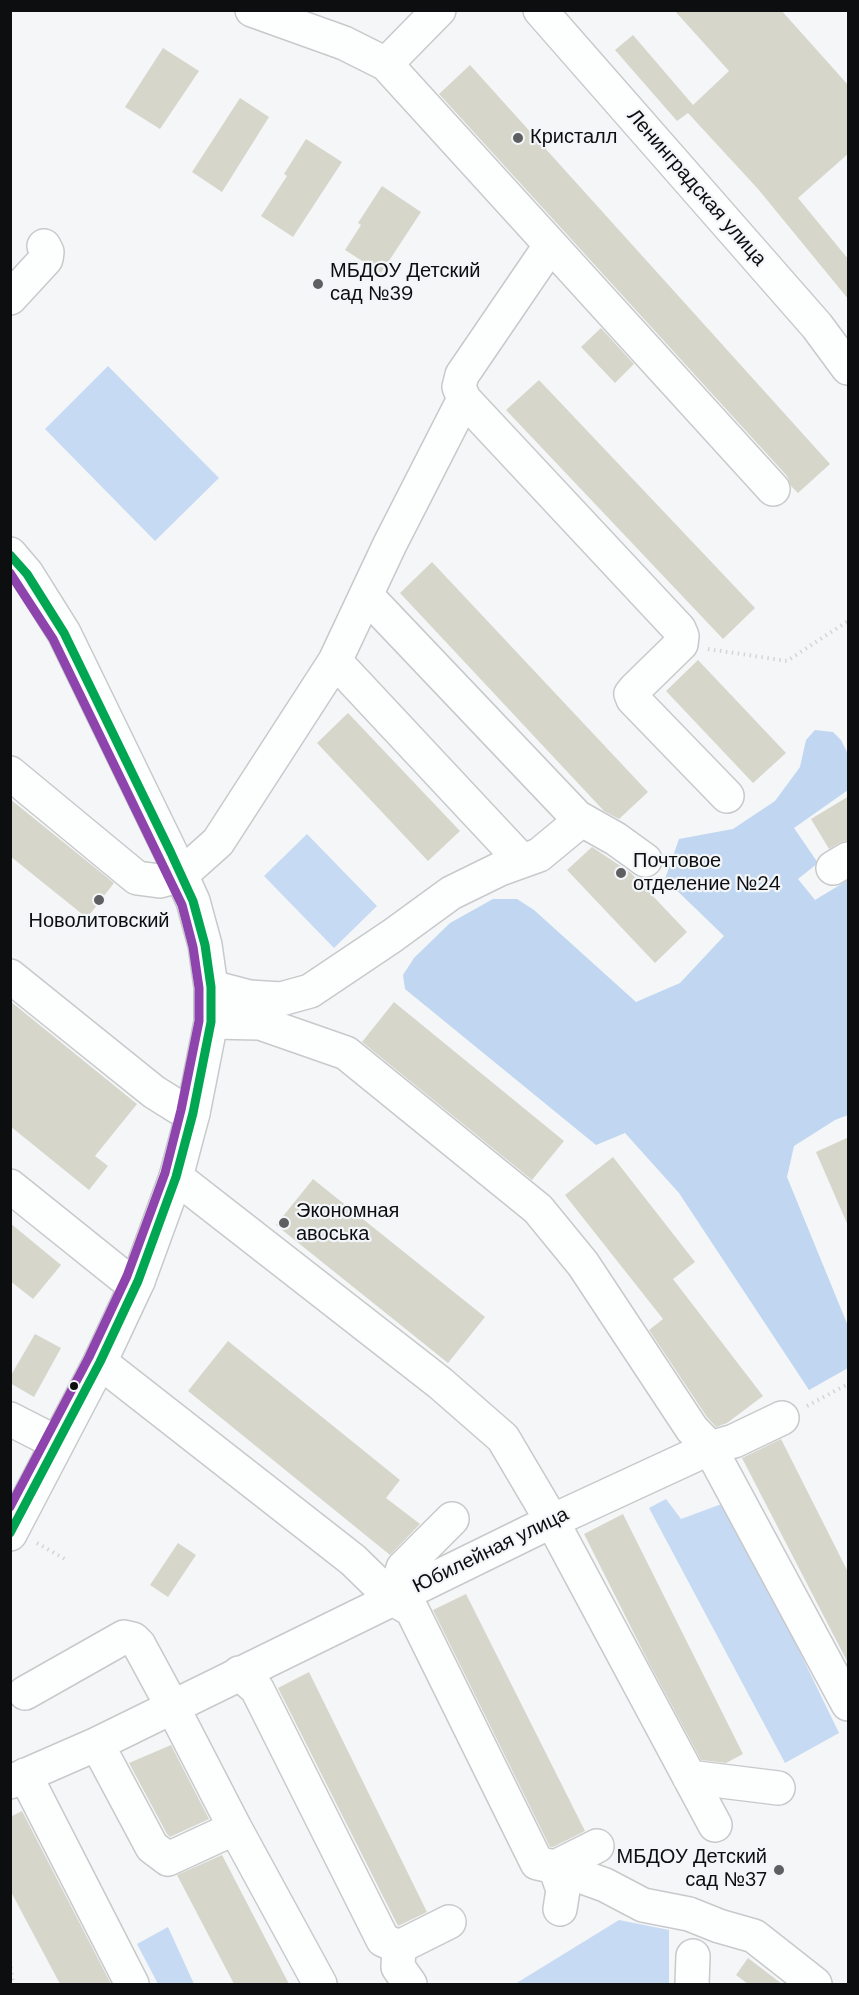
<!DOCTYPE html>
<html>
<head>
<meta charset="utf-8">
<style>
  body { margin:0 }
  #map { position:relative; width:859px; height:1995px; overflow:hidden; background:#f4f6f8; font-family:"DM Sans",sans-serif }
  canvas { display:block }
  .frame { position:absolute; inset:0; border:12px solid #0d0e0f; pointer-events:none }
</style>
</head>
<body>
<div id="map">
<canvas width="859" height="1995"></canvas>
<div class="frame"></div>
</div>
<script>
const context = document.querySelector('canvas').getContext('2d');
context.lineJoin = 'round';
function fillPath(path, color) { context.fillStyle = color; context.fill(path, 'evenodd'); }
const shape = rows => new Path2D(rows.map(r => 'M' + r).join(''));
function stroke(path, color, width, dash) { context.strokeStyle = color; context.lineWidth = width; context.lineCap = dash ? 'butt' : 'round'; context.setLineDash(dash || []); context.stroke(path); }
function label(font, color, halo, rows, align = 'center') {
  context.font = font + ' "DM Sans",sans-serif'; context.lineWidth = 4.5; context.setLineDash([]); context.textBaseline = 'middle'; context.strokeStyle = halo; context.fillStyle = color; for (const [text, x, y, turn = 0] of rows) {
    context.save(); context.translate(x, y); context.rotate((+turn || 0) * Math.PI / 180); context.textAlign = isNaN(turn) ? turn : align; if (halo) context.strokeText(text, 0, 0); context.fillText(text, 0, 0); context.restore();
  }
}
const green = shape([
  [108,366,219,478,155,541,45,429],
  [307,834,377,906,334,948,264,876],
  [666,1499,681,1519,727,1502,839,1733,785,1763,649,1508],
  [619,1920,669,1930,669,1984,515,1984],
  [168,1927,194,1984,158,1984,137,1944]
]);
const forest = shape([
  [815,730,833,732,841,740,848,754,848,790,794,828,818,863,798,879,815,900,848,880,848,1115,835,1120,794,1146,787,1177,848,1326,848,1368,809,1390,679,1193,625,1133,596,1145,405,989,403,975,414,958,450,923,493,899,517,899,534,910,636,1002,680,983,724,936,665,879,679,839,733,829,775,801,800,767,806,740]
]);
const building = shape([
  [674,10,781,10,849,86,849,153,798,198,849,260,849,300,758,189,688,113,677,121,615,50,633,35,693,105,729,71],
  [163,48,199,71,160,129,125,107],
  [470,65,830,464,798,493,791,486,787,476,439,94],
  [240,98,269,117,222,192,192,172],
  [306,139,342,162,293,237,261,216,287,176,284,174],
  [382,186,421,212,381,273,345,250,361,225,358,223],
  [601,328,634,364,615,383,581,347],
  [539,380,755,608,723,639,506,410],
  [432,562,648,792,619,819,604,811,400,593],
  [698,660,786,753,753,783,666,691],
  [348,713,460,831,428,861,317,743],
  [849,796,849,840,839,843,829,849,811,819],
  [10,799,114,883,87,918,10,856],
  [592,847,631,873,687,932,655,963,567,870],
  [10,1001,137,1104,95,1156,108,1166,89,1190,10,1126],
  [394,1002,564,1141,532,1180,362,1042],
  [849,1137,849,1228,816,1152],
  [613,1157,695,1262,673,1279,763,1396,727,1423,716,1427,707,1417,649,1330,663,1319,565,1195],
  [313,1179,485,1317,448,1363,276,1225],
  [10,1223,61,1265,33,1299,10,1281],
  [35,1334,61,1348,34,1397,10,1383,10,1377],
  [228,1341,400,1480,386,1498,420,1524,390,1555,188,1391],
  [781,1439,849,1574,849,1665,742,1458],
  [623,1514,743,1754,726,1763,701,1760,649,1663,584,1534],
  [178,1543,196,1555,168,1597,150,1585],
  [466,1594,585,1831,553,1847,550,1847,433,1610],
  [309,1672,427,1912,398,1926,278,1688],
  [171,1745,209,1819,170,1837,167,1834,129,1763],
  [22,1811,111,1984,60,1984,10,1890,10,1817],
  [222,1855,289,1984,234,1984,177,1875],
  [748,1958,782,1984,748,1984,736,1975]
]);
const path = shape([
  [708,649,787,661,848,621],
  [807,1406,848,1384],
  [37,1543,65,1559],
  [10,1961,13,1984]
]);
const minor = shape([
  [252,10,344,43,386,64],
  [439,10,386,64,773,489],
  [540,10,817,326,848,368],
  [550,246,462,375,459,387,464,399,679,629,682,636,681,644,635,689,631,694,633,699,727,796],
  [10,298,46,259,47,252,44,246],
  [335,661,522,861],
  [10,773,137,878,160,881,181,875,218,842,335,661,390,544,464,399],
  [577,817,616,839,645,860],
  [833,868,848,859],
  [10,976,154,1092,178,1107,193,1113],
  [211,987,249,997,281,999,310,991,392,936,451,893,500,869,539,855,574,826,577,817,366,595],
  [211,1022,260,1023,346,1053,538,1209,583,1264,692,1429,710,1448,848,1704],
  [176,1177,440,1383,503,1438,552,1521,715,1825],
  [10,1186,122,1276,138,1281],
  [100,1362,353,1560,393,1599,412,1610,537,1863,555,1867,597,1846],
  [10,1419,57,1443],
  [393,1599,403,1568,452,1519],
  [239,1673,257,1689,383,1940,399,1947,449,1922],
  [25,1693,124,1637,133,1639,139,1645,172,1706,235,1828,320,1984],
  [97,1744,152,1847,168,1859,235,1828],
  [25,1775,132,1984],
  [689,1777,778,1788],
  [10,1782,97,1744,552,1521,710,1448,734,1441,782,1418],
  [555,1867,605,1885,643,1905,689,1914,719,1926,754,1936,815,1984],
  [555,1867,563,1890,560,1909],
  [399,1947,398,1967,410,1984],
  [692,1984,693,1956]
]);
const major = shape([
  [10,554,27,574,64,633,171,853,193,901,205,945,211,987,211,1022,193,1113,176,1177,138,1281,100,1362,10,1534]
]);
const bus1 = shape([
  [10,555,27,574,64,633,171,853,193,901,205,945,211,987,211,1022,193,1113,176,1177,138,1281,100,1362,10,1533]
]);
const bus2 = shape([
  [10,573,53,639,182,905,193,947,199,988,199,1021,181,1110,165,1173,127,1276,89,1357,10,1507]
]);
const markers = [
  [518,138,6,"#5e5f61"],
  [318,284,6,"#5e5f61"],
  [621,873,6,"#5e5f61"],
  [99,900,6,"#5e5f61"],
  [284,1223,6,"#5e5f61"],
  [74,1386,5,"#0d0e0f"],
  [779,1870,6,"#5e5f61"]
];
const poiNames = [
  ["Кристалл",530,138],
  ["МБДОУ Детский",330,272],
  ["сад №39",330,295],
  ["Почтовое",633,862],
  ["отделение №24",633,885],
  ["Новолитовский",99,922,"center"],
  ["Экономная",296,1212],
  ["авоська",296,1235],
  ["МБДОУ Детский",767,1858,"right"],
  ["сад №37",767,1881,"right"]
];
const streetNames = [
  ["Ленинградская улица",696,188,49],
  ["Юбилейная улица",491,1551,-26]
];
fillPath(green, '#c7daf4');
fillPath(forest, '#c0d6f1');
fillPath(building, '#d7d6cb');
stroke(minor, '#c8c9cb', 36);
stroke(major, '#c8c9cb', 36);
stroke(path, '#d5d5d6', 4, [1.5, 4.5]);
stroke(minor, '#fdfefe', 33);
stroke(major, '#fdfefe', 33);
stroke(bus1, '#00a651', 9);
stroke(bus2, '#8e44ad', 9);
for (const [x, y, r, color] of markers) { const dot = new Path2D(); dot.arc(x, y, r, 0, 2 * Math.PI); context.fillStyle = color; context.fill(dot); stroke(dot, '#f3f6f9', 2); }
label('20px', '#0d0e0f', '#f3f6f9', poiNames, 'left');
label('20px', '#0d0e0f', '#f3f6f9', streetNames);
</script>
</body>
</html>
